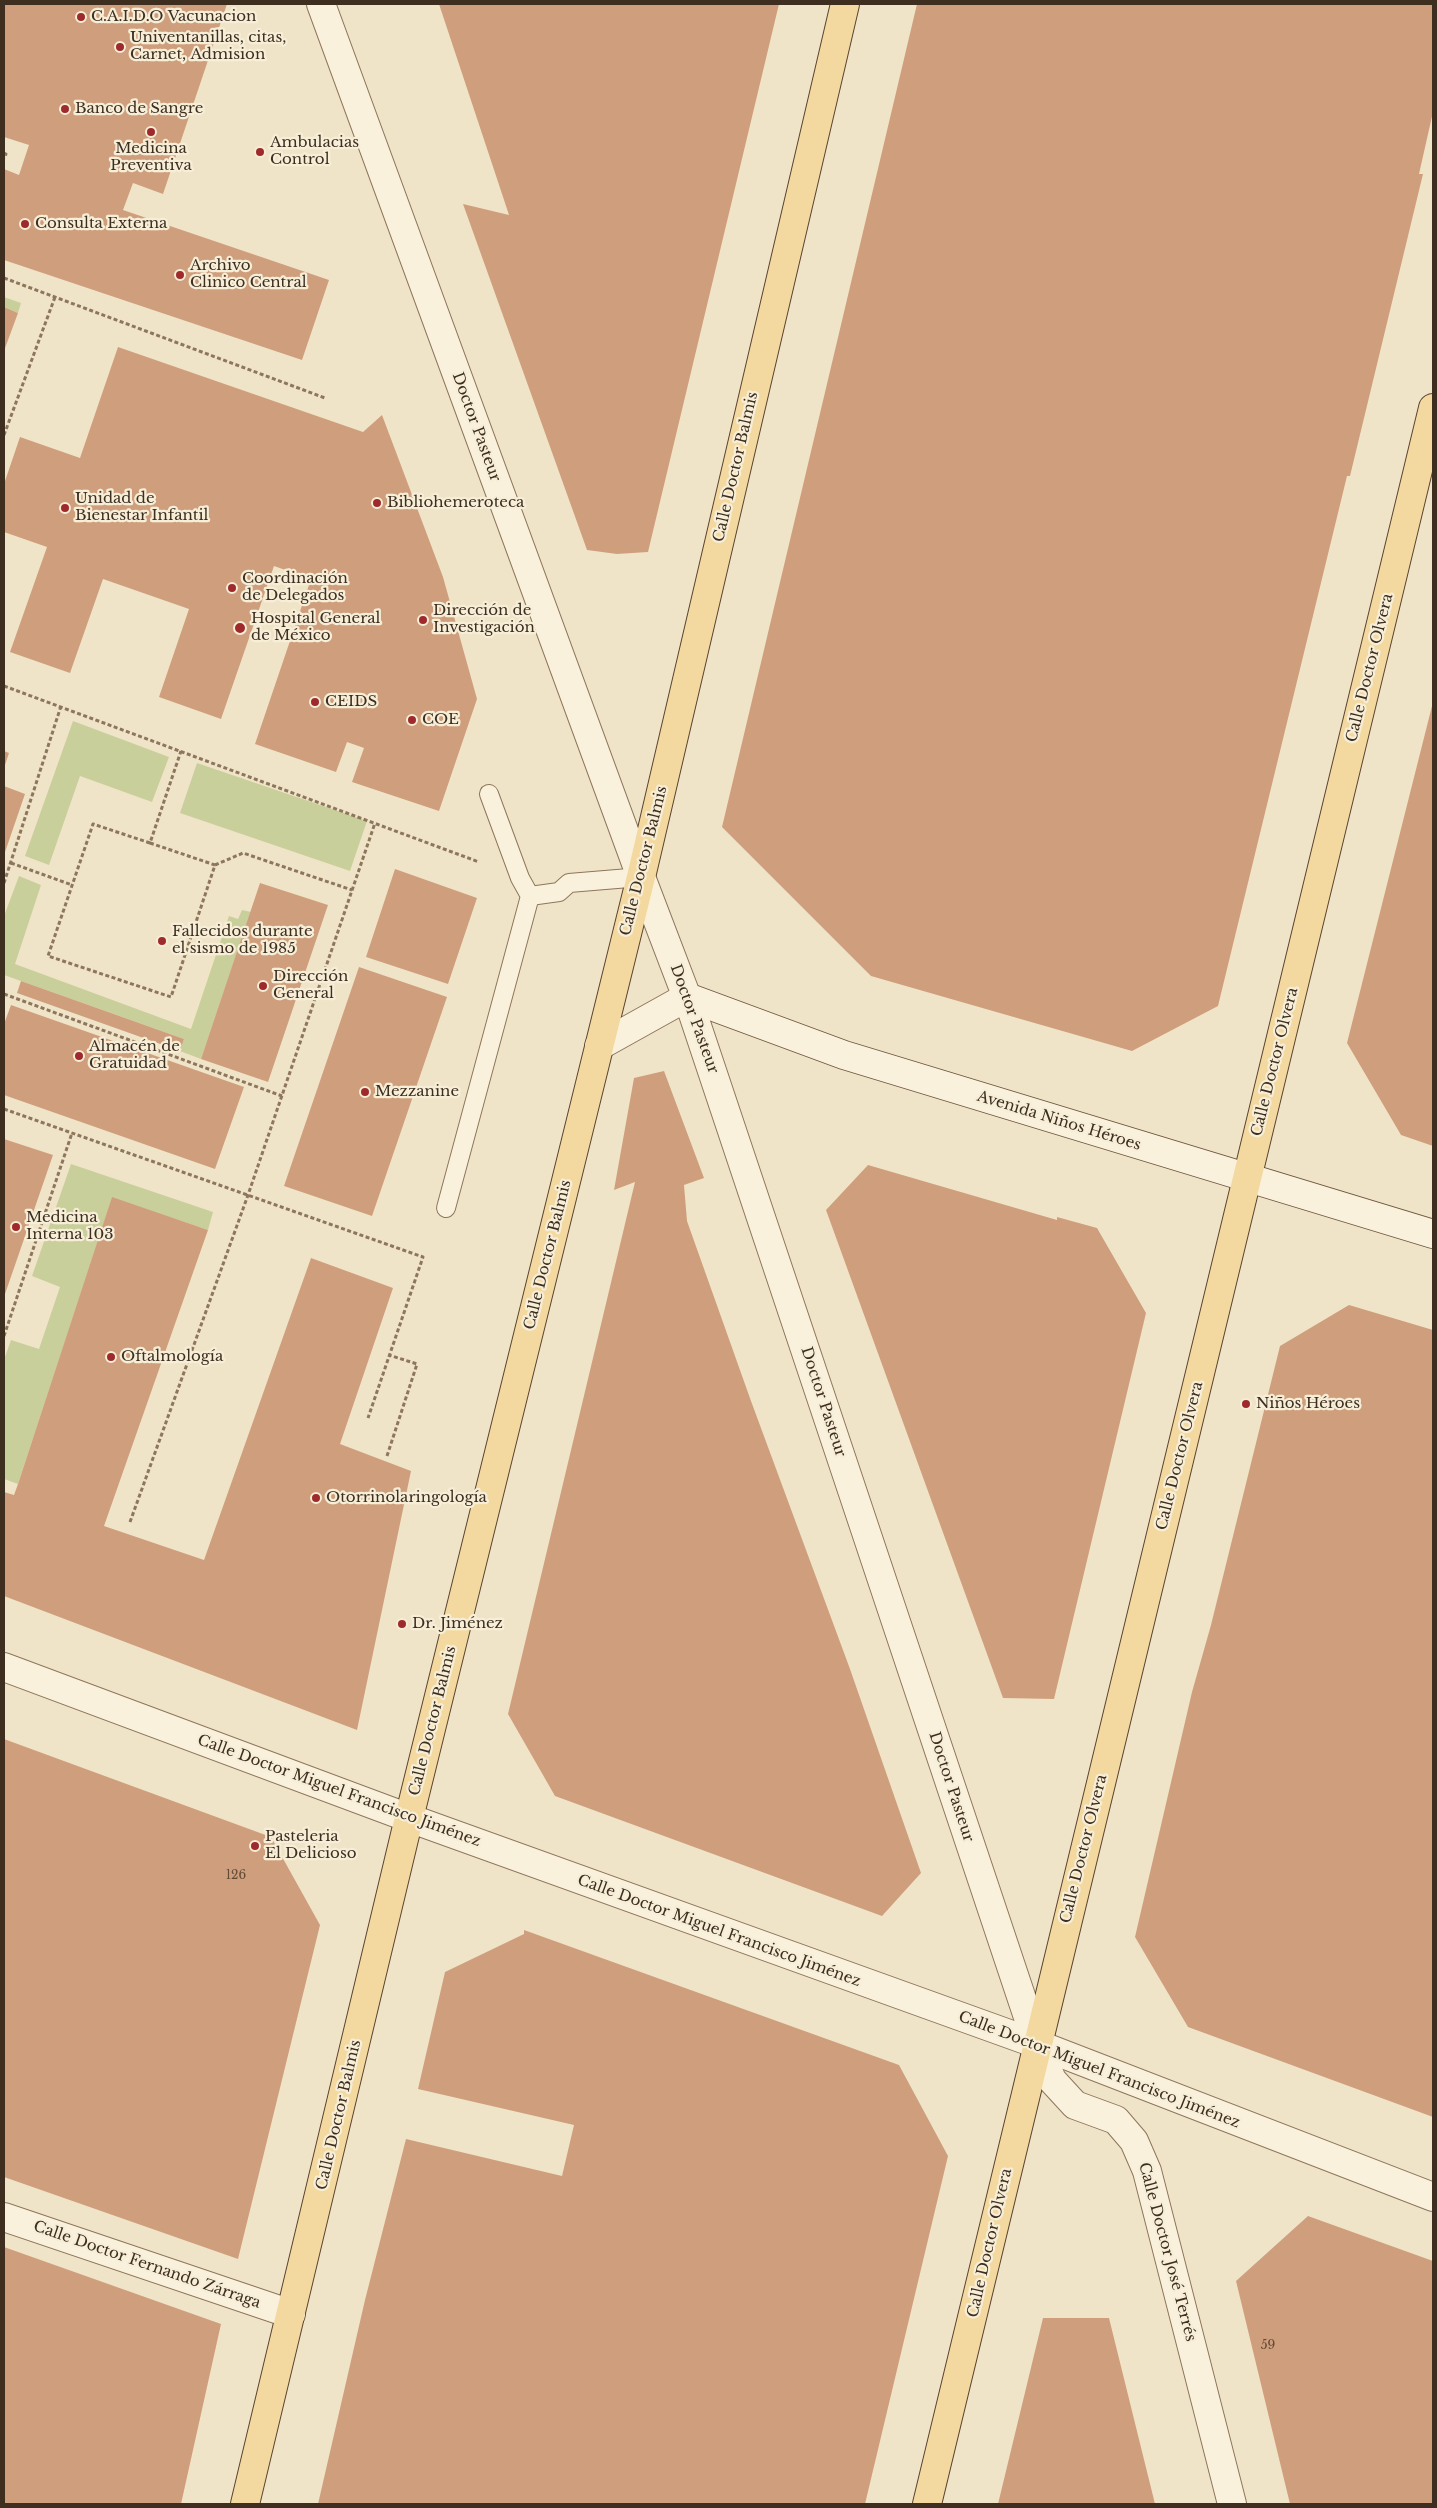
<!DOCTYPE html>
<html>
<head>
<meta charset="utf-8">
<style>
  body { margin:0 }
  #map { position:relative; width:1437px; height:2508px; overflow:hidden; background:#f0e4c8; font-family:"Libre Baskerville",serif }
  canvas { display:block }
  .frame { position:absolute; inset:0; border:5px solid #3d2e20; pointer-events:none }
</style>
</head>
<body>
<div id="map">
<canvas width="1437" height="2508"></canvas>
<div class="frame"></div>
</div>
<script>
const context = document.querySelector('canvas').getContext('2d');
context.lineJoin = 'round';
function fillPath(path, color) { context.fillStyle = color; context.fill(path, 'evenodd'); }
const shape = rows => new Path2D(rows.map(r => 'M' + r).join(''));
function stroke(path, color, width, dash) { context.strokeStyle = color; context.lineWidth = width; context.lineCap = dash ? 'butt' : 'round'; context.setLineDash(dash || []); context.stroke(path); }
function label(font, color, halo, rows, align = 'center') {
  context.font = font + ' "Libre Baskerville",serif'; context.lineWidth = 4.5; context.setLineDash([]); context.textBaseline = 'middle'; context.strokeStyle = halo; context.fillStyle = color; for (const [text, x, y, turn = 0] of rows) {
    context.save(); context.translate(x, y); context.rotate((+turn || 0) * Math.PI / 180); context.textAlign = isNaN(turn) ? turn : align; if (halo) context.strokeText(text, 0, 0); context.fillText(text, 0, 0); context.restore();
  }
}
const green = shape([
  [4,297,21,303,18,313,4,307],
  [73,721,169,757,152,802,80,776,49,865,25,856],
  [197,763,367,821,350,871,180,813],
  [19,876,41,885,15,964,191,1029,229,916,238,919,242,910,251,912,201,1059,180,1051,184,1039,4,975,4,916],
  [71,1164,213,1212,208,1230,112,1198,18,1484,4,1479,4,1360,11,1340,39,1349,60,1287,32,1276]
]);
const building = shape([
  [4,4,227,4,163,194,133,183,123,210,329,280,302,360,4,260,4,169,19,175,29,145,4,137],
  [439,4,779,4,648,552,617,554,587,550,463,204,509,215],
  [917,4,1433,4,1433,112,1419,174,1423,174,1350,476,1347,476,1218,1006,1132,1051,871,976,722,827],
  [4,307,18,313,4,351],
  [118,347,363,432,382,415,443,577,477,699,439,811,352,782,364,748,347,742,336,772,255,744,311,579,274,566,221,719,159,697,189,609,103,579,70,673,10,652,47,547,4,532,4,484,20,437,80,458],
  [1433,702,1433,1146,1401,1135,1347,1043],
  [4,751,9,753,4,768],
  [4,786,25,794,4,855],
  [395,869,477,898,448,984,366,957],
  [260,883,328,905,268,1082,201,1059],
  [359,967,447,997,372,1216,284,1186],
  [21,981,184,1039,180,1051,17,993],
  [11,1005,244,1087,215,1169,4,1095,4,1024],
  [664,1071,704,1178,684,1185,687,1221,751,1401,850,1669,921,1873,882,1916,555,1796,508,1714,635,1182,614,1190,634,1078],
  [4,1139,53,1155,4,1297],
  [868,1165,1057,1220,1057,1217,1097,1228,1146,1313,1054,1699,1003,1698,826,1210],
  [112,1197,208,1230,104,1526,204,1560,311,1258,393,1288,340,1444,411,1471,357,1730,4,1596,4,1492,14,1495,18,1484],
  [1349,1305,1433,1330,1433,2117,1188,2027,1135,1937,1192,1692,1211,1625,1280,1346],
  [4,1739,271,1837,320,1925,238,2259,4,2177],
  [524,1930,899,2065,948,2156,865,2504,318,2504,365,2300,406,2139,562,2176,574,2125,418,2089,445,1972,524,1934],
  [1308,2216,1433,2261,1433,2504,1290,2504,1236,2281],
  [4,2247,221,2324,181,2504,4,2504],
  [1043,2318,1109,2318,1155,2504,998,2504]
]);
const path = shape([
  [4,153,6,154,4,158],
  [4,278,325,398],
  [4,435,55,297],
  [4,686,479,862],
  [150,843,93,824,48,956,171,997,215,865,150,843,181,751],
  [11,863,72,885],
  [215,865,243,853,352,890],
  [4,883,61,706],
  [4,994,282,1096],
  [4,1109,423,1257,368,1418],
  [4,1336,72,1133],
  [387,1456,417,1364,389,1355],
  [130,1522,248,1195,375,823]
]);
const service = shape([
  [489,794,520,878,530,896],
  [446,1208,530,896,559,892,569,883,641,877]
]);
const minor = shape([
  [4,1667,409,1818,1037,2044,1433,2197],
  [4,2217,291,2314]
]);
const tertiary = shape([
  [321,4,641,877,691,1008,1037,2044,1052,2080,1075,2105,1116,2120,1134,2141,1147,2171,1232,2504],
  [599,1046,687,997]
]);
const secondary = shape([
  [687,997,844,1055,1433,1234]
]);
const primary = shape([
  [245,2504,409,1818,641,877,845,4],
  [927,2504,1433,408]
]);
const markers = [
  [81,17,5,"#9e2a2b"],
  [120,47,5,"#9e2a2b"],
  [65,109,5,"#9e2a2b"],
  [151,132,5,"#9e2a2b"],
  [260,152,5,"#9e2a2b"],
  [25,224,5,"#9e2a2b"],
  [180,275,5,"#9e2a2b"],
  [377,503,5,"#9e2a2b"],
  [65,508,5,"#9e2a2b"],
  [232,588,5,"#9e2a2b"],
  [423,620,5,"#9e2a2b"],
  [240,628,6,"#9e2a2b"],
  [315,702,5,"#9e2a2b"],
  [412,720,5,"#9e2a2b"],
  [162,941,5,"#9e2a2b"],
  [263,986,5,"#9e2a2b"],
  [79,1056,5,"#9e2a2b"],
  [365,1092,5,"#9e2a2b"],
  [16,1227,5,"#9e2a2b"],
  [111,1357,5,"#9e2a2b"],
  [1246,1404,5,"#9e2a2b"],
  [316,1498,5,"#9e2a2b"],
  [402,1624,5,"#9e2a2b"],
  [255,1846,5,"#9e2a2b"]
];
const numberNames = [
  ["126",236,1876],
  ["59",1268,2346]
];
const poiNames = [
  ["C.A.I.D.O Vacunacion",91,17],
  ["Univentanillas, citas,",130,38],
  ["Carnet, Admision",130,55],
  ["Banco de Sangre",75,109],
  ["Ambulacias",270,143],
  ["Control",270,160],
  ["Medicina",151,149,"center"],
  ["Preventiva",151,166,"center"],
  ["Consulta Externa",35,224],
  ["Archivo",190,266],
  ["Clinico Central",190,283],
  ["Unidad de",75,499],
  ["Bienestar Infantil",75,516],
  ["Bibliohemeroteca",387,503],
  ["Coordinación",242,579],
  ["de Delegados",242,596],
  ["Dirección de",433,611],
  ["Investigación",433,628],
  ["Hospital General",251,619],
  ["de México",251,636],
  ["CEIDS",325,702],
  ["COE",422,720],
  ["Fallecidos durante",172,932],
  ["el sismo de 1985",172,949],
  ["Dirección",273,977],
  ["General",273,994],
  ["Almacén de",89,1047],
  ["Gratuidad",89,1064],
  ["Mezzanine",375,1092],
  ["Medicina",26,1218],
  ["Interna 103",26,1235],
  ["Oftalmología",121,1357],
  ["Niños Héroes",1256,1404],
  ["Otorrinolaringología",326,1498],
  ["Dr. Jiménez",412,1624],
  ["Pasteleria",265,1837],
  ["El Delicioso",265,1854]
];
const streetNames = [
  ["Doctor Pasteur",476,427,70],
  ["Calle Doctor Balmis",736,467,-77],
  ["Calle Doctor Olvera",1370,668,-76],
  ["Calle Doctor Balmis",644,861,-76],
  ["Doctor Pasteur",694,1019,70],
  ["Calle Doctor Olvera",1275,1062,-76],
  ["Avenida Niños Héroes",1059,1121,17],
  ["Calle Doctor Balmis",548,1255,-76],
  ["Doctor Pasteur",823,1402,72],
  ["Calle Doctor Olvera",1180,1456,-76],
  ["Calle Doctor Balmis",433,1721,-76],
  ["Doctor Pasteur",951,1787,72],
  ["Calle Doctor Miguel Francisco Jiménez",339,1791,20],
  ["Calle Doctor Olvera",1084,1849,-76],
  ["Calle Doctor Miguel Francisco Jiménez",719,1931,20],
  ["Calle Doctor Miguel Francisco Jiménez",1099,2070,21],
  ["Calle Doctor Balmis",339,2115,-77],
  ["Calle Doctor Olvera",990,2243,-77],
  ["Calle Doctor José Terrés",1167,2252,75],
  ["Calle Doctor Fernando Zárraga",147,2265,19]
];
fillPath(green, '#c9cf9b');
fillPath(building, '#cf9f7d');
stroke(service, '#8d765c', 20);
stroke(minor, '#8d765c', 30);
stroke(tertiary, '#8d765c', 30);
stroke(secondary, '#6f573f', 30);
stroke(primary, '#5b4430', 30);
stroke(path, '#8d765c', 3, [4, 2.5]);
stroke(service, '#faf1dc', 18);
stroke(minor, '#faf1dc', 28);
stroke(tertiary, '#faf1dc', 28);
stroke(secondary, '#faf1dc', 28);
stroke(primary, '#f3d9a0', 28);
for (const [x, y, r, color] of markers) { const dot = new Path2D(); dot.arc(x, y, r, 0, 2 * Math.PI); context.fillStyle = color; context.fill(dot); stroke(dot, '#f7eed8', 2); }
label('12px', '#624a37', null, numberNames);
label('15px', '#3d2e20', '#f7eed8', poiNames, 'left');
label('15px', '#3d2e20', '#f7eed8', streetNames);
</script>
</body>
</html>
